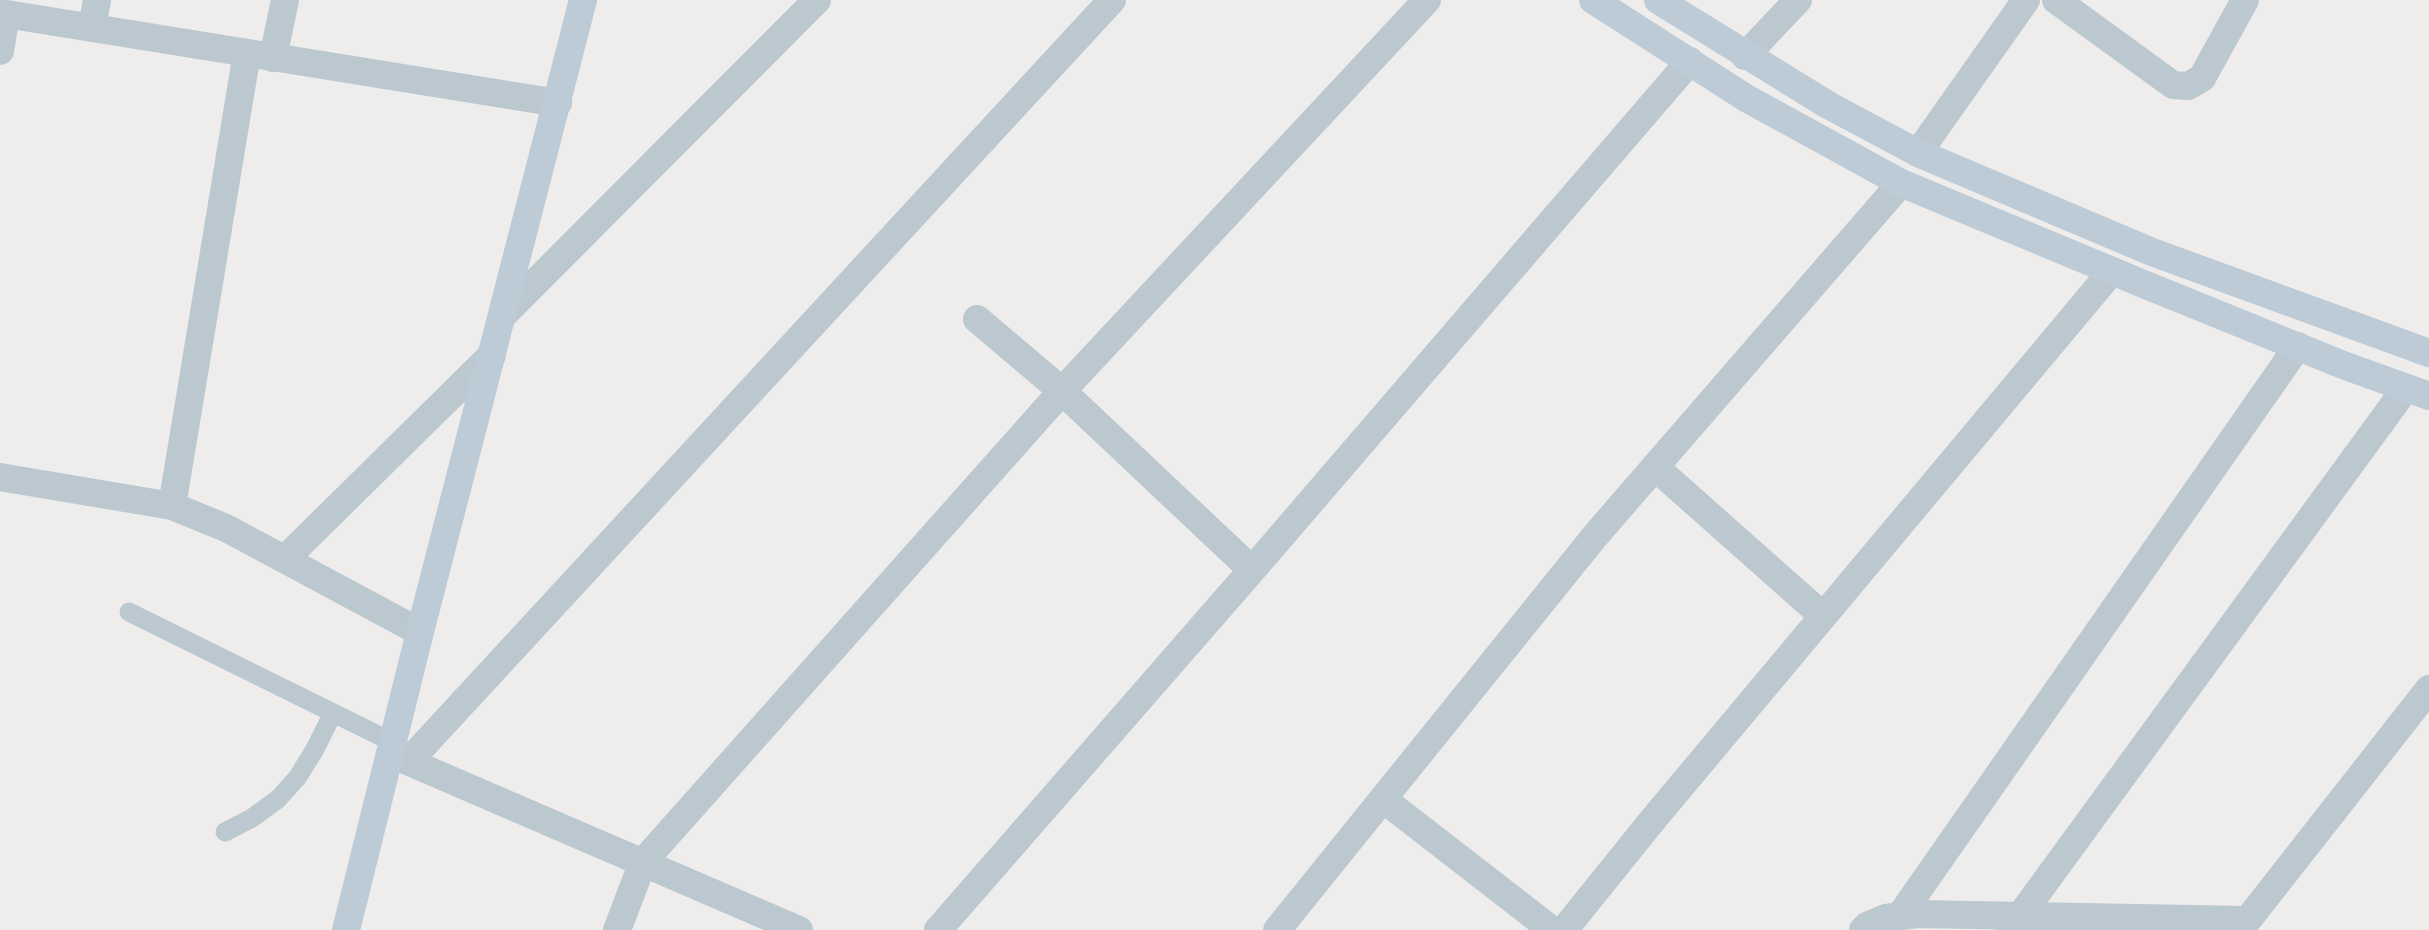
<!DOCTYPE html>
<html>
<head>
<meta charset="utf-8">
<style>
  body { margin:0 }
  canvas { display:block; background:#efecec }
</style>
</head>
<body>
<canvas width="2429" height="930"></canvas>
<script>
const context = document.querySelector('canvas').getContext('2d');
context.lineJoin = 'round';
const shape = rows => new Path2D(rows.map(r => 'M' + r).join(''));
function stroke(path, color, width, dash) { context.strokeStyle = color; context.lineWidth = width; context.lineCap = dash ? 'butt' : 'round'; context.setLineDash(dash || []); context.stroke(path); }
const lane = shape([
  [129,612,392,742],
  [225,832,252,818,278,799,297,778,314,751,333,713]
]);
const street = shape([
  [2056,0,2173,85,2188,86,2202,78,2245,0],
  [0,13,558,103],
  [92,28,97,0],
  [0,51,6,14],
  [1745,56,1798,0],
  [273,58,285,0],
  [1918,153,2026,0],
  [502,316,817,0],
  [977,319,1062,391,1252,570],
  [1655,467,1823,616],
  [0,477,172,506,226,528,420,632],
  [172,506,247,53],
  [285,559,492,355],
  [393,755,799,930],
  [409,761,1112,0],
  [1383,799,1552,930],
  [1900,916,2298,346],
  [617,930,643,862,1062,391,1427,0],
  [938,930,1252,570,1690,61],
  [1277,930,1595,536,1901,183],
  [1564,930,1651,822,2112,271],
  [1863,930,1867,926,1886,918,1917,914,2247,920],
  [2010,930,2406,388],
  [2240,930,2429,689]
]);
const secondary = shape([
  [1593,0,1746,98,1901,183,2141,283,2343,365,2429,396],
  [1658,0,1828,105,1918,153,2152,252,2429,353],
  [346,930,420,632,583,0]
]);
stroke(lane, '#bbc8d0', 19);
stroke(street, '#bbc8d0', 28);
stroke(secondary, '#bdcbd7', 28);
</script>
</body>
</html>
